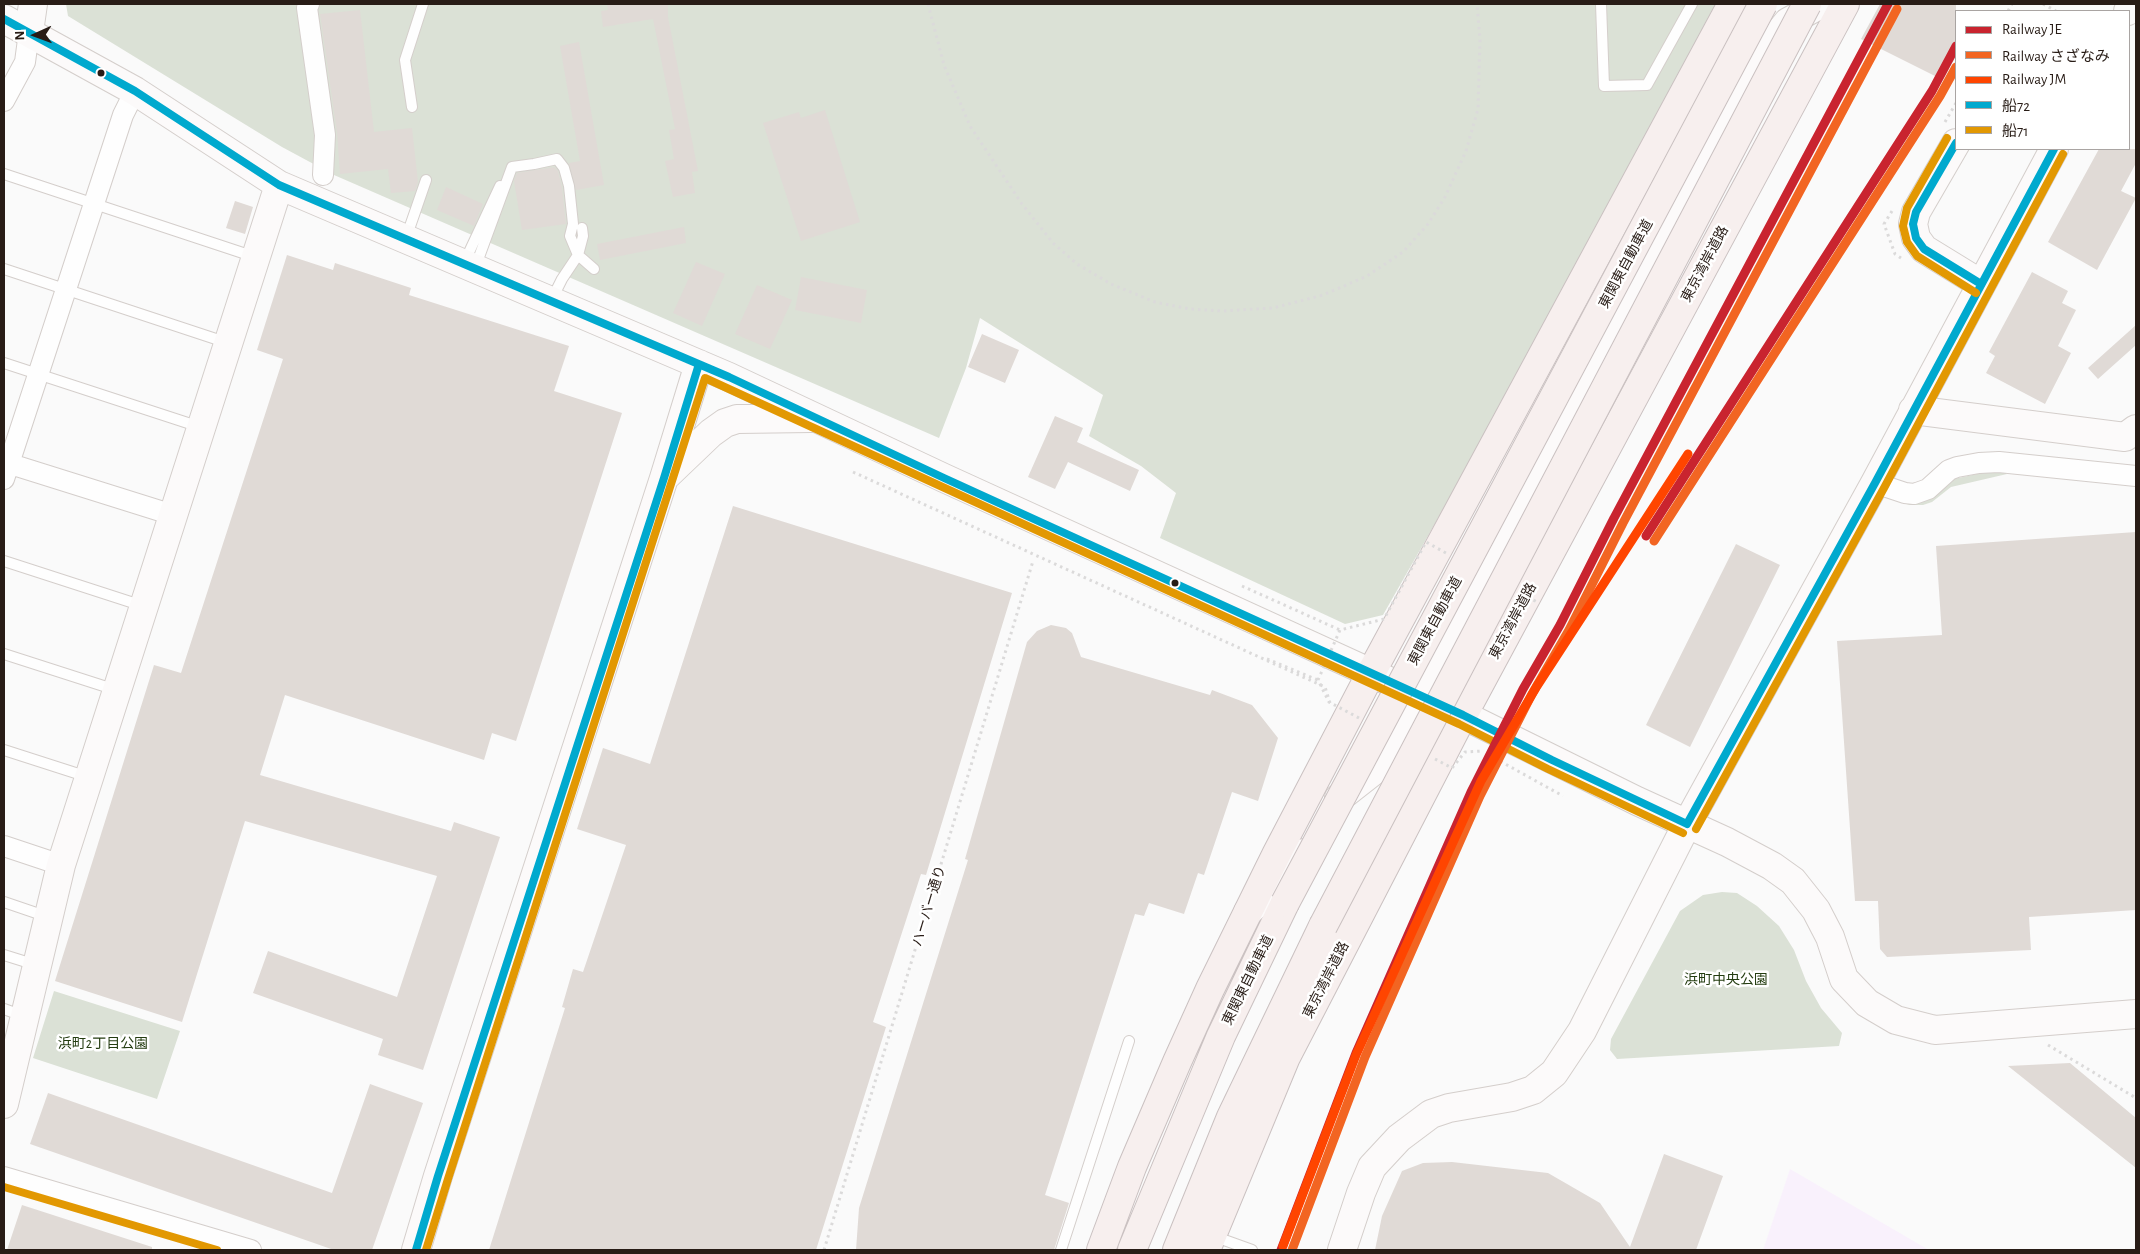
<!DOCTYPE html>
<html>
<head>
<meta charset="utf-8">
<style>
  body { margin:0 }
  #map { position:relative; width:2140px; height:1254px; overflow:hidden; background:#fafafa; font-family:"Alegreya Sans","Noto Sans JP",sans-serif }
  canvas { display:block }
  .frame { position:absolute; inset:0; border:5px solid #281c16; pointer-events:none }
  .legend { position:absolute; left:1955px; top:10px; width:175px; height:140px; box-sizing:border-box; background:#fff; border:1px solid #a9a4a2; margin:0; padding:6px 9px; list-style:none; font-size:15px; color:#281c16 }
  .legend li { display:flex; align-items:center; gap:10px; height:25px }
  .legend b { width:25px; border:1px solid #a9a4a2 }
  .north { position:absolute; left:10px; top:10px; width:50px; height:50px; -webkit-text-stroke:4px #fff; paint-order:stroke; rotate:268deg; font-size:14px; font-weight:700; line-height:20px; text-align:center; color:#281c16 }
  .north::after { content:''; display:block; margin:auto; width:18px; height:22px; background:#281c16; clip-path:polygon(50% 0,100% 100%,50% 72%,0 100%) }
</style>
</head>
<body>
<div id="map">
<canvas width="2140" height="1254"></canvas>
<div class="frame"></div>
<ul class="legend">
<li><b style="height:6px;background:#c9242f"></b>Railway JE</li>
<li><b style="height:6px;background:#f26522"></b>Railway さざなみ</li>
<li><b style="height:6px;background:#ff4500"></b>Railway JM</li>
<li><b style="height:6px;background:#00a9ce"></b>船72</li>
<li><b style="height:6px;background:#e29802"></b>船71</li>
</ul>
<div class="north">N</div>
</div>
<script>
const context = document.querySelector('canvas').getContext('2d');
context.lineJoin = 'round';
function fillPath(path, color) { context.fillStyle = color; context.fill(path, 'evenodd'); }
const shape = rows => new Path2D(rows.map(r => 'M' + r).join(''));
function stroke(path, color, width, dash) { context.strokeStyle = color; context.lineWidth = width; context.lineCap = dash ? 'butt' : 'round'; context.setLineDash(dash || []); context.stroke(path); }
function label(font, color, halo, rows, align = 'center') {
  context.font = font + ' "Alegreya Sans","Noto Sans JP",sans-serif'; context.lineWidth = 5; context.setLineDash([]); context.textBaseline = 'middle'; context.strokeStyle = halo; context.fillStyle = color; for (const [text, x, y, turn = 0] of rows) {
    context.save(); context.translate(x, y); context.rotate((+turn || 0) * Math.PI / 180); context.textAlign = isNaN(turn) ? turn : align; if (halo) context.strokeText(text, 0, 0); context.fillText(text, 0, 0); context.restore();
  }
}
const industrial = shape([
  [1790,1169,1929,1250,1763,1250]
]);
const green = shape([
  [66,4,1721,4,1554,314,1383,615,1345,624,1160,538,1176,493,1141,466,1089,436,1103,395,980,318,966,368,939,438,334,175,282,147,68,16],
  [2000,469,2007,474,1951,487,1932,502,1923,505,1910,505,1899,502,1902,497,1949,480],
  [1722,892,1737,893,1757,906,1779,926,1794,950,1806,981,1821,1008,1842,1033,1839,1046,1617,1059,1610,1050,1611,1039,1680,911,1703,895],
  [54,991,180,1031,157,1099,33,1058]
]);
const building = shape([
  [607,4,668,4,668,17,698,171,692,172,695,193,673,197,665,161,674,159,669,130,675,129,653,19,603,27,601,11,608,10],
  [1880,4,1956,4,1956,56,1943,80,1861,39],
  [360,10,374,132,412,128,418,182,415,191,391,193,388,169,340,174,337,133,320,14],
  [579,42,604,185,576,190,569,163,580,161,560,46],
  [825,110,860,222,801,241,763,123,799,112,801,118],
  [2099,149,2136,149,2136,163,2121,191,2136,198,2097,270,2048,242],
  [554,167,558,171,562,187,566,224,522,230,514,181,517,173],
  [446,187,483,204,474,226,437,210],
  [235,201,253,207,245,234,226,228],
  [684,227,686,243,600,260,597,244],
  [287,255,333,270,335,263,411,288,409,295,569,346,554,391,622,413,516,741,492,733,484,760,285,695,260,775,451,831,454,822,500,837,423,1070,378,1055,383,1039,253,993,268,951,397,997,437,876,245,821,182,1022,55,981,154,665,181,673,283,359,257,350],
  [696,262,725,274,702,326,673,313],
  [2032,272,2068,291,2062,303,2076,310,2058,346,2071,353,2045,404,1986,373,1995,356,1989,352],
  [801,277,867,290,861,323,795,310],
  [757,285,792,300,770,349,735,334],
  [2136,325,2136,345,2098,379,2088,368],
  [982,334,1019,350,1005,383,968,367],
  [1055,416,1083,428,1077,442,1139,470,1130,491,1068,462,1055,489,1028,477],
  [733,506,1012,593,926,875,921,874,873,1022,886,1027,816,1250,489,1250,565,1008,562,1007,573,969,583,972,626,845,577,829,603,748,650,764],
  [2136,532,2136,910,2029,917,2031,950,1887,957,1880,949,1878,901,1855,901,1837,641,1942,635,1936,546],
  [1736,544,1780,565,1690,747,1646,725],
  [1051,625,1066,628,1072,633,1081,657,1210,695,1212,690,1252,705,1278,738,1258,801,1232,792,1204,875,1198,873,1184,914,1149,903,1144,916,1135,914,1045,1195,1069,1203,1054,1250,856,1250,859,1208,968,860,965,859,1027,642,1037,631],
  [2070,1063,2136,1118,2136,1168,2008,1066],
  [370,1084,423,1103,372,1250,334,1250,30,1144,48,1093,332,1193],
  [1664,1154,1723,1176,1696,1250,1375,1250,1382,1216,1402,1171,1423,1163,1452,1162,1548,1173,1600,1203,1630,1247],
  [22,1205,152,1247,152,1250,7,1250]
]);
const path = shape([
  [928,4,944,65,970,126,1022,204,1053,243,1077,264,1111,284,1155,302,1190,309,1222,311,1273,308,1323,295,1367,276,1403,252,1428,224,1445,197,1466,151,1478,109,1480,40,1477,4],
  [2043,4,2056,11],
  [2008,11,2012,4],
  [1945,122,1956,103],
  [1892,211,1884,224,1895,254,1901,258],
  [853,472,1325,687,1330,703],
  [1242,586,1340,630],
  [1267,659,1318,680],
  [1489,755,1563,796],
  [2048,1045,2136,1098],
  [824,1250,1033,561]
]);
const lane = shape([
  [1601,4,1604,86,1647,85,1692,4],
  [412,107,405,60,423,4],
  [4,174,255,257],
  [406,238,426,180],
  [464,263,500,186],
  [475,268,512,167,534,164,557,159,564,168,569,186,573,224,570,236,578,255,594,269],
  [4,269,228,343],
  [552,299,562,279,578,255,583,236,582,228],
  [4,363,200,427],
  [4,561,143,606],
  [4,654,116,690],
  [4,750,88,777],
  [4,902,48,917],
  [4,955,36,965],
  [4,1009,23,1016],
  [1213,1236,1252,1250],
  [1061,1250,1129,1041]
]);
const street = shape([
  [309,4,307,8,325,135,323,175],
  [4,101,25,62,29,32],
  [4,462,173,515],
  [4,479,123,115,135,91],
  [1875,483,1905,493,1914,494,1928,489,1949,470,1957,467,1979,463,1999,462,2136,476],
  [4,846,61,865],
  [4,1177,251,1250]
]);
const secondary = shape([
  [2128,11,2132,4],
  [4,19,135,91,279,185,729,377,944,478,1463,715,1637,801,1727,842,1772,866,1793,881,1816,910,1830,937,1844,979,1867,1003,1896,1020,1935,1030,2136,1014],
  [29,32,33,4],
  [1956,143,1916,212,1913,224,1916,238,1924,249,1981,284],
  [1913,410,2125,437,2136,429],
  [667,475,711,433,725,423,737,419,811,418],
  [1339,798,1376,769,1382,762,1774,39,1788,22,1821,4],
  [1248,912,1298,864,1304,853],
  [4,1104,61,865,279,185],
  [416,1250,438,1176,664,478,699,364],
  [1342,1250,1361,1193,1372,1167,1399,1138,1431,1114,1449,1108,1512,1097,1533,1090,1554,1073,1582,1031,1687,824,1875,483,2054,149]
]);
const highway = shape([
  [1101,1250,1132,1167,1177,1062,1210,989,1277,853,1371,673,1732,4],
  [1132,1250,1221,1036,1285,903],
  [1177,1250,1231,1117,1323,926],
  [1206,1250,1286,1057,1463,715,1845,4]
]);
const pathBridge = shape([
  [1522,594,1539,603],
  [1359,718,1329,702,1318,680,1340,630,1384,619,1426,542,1446,553],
  [1435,759,1452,768,1465,752,1482,751]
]);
const highwayBridge = shape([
  [1285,903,1763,4],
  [1323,926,1807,4]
]);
const bus1 = shape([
  [4,19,135,91,279,185,729,377,944,478,1463,715,1552,760,1687,824],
  [1956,143,1916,212,1913,224,1916,238,1924,249,1981,284],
  [1687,824,1875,483,2054,149],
  [416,1250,438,1176,664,478,699,364]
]);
const bus2 = shape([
  [1947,138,1907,208,1903,226,1907,242,1917,256,1976,293],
  [1696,829,1884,488,2063,154],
  [4,1187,217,1250],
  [426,1250,448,1179,705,378,1459,724,1548,769,1683,833]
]);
const rail1 = shape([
  [1646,536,1932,91,1956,46],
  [1281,1250,1356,1053,1471,792,1523,689,1560,625,1614,518,1888,4]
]);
const rail2 = shape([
  [1654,541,1940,96,1956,67],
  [1292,1250,1365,1057,1480,796,1532,694,1569,630,1623,523,1897,9]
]);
const rail3 = shape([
  [1283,1246,1356,1055,1481,781,1537,686,1688,454]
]);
const markers = [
  [101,73,4.5,"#281c16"],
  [1175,583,4.5,"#281c16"]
];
const streetNames = [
  ["東関東自動車道",1626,264,-62],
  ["東京湾岸道路",1705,264,-62],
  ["東関東自動車道",1435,621,-62],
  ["東京湾岸道路",1513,621,-62],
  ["ハーバー通り",929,906,-73],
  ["東関東自動車道",1248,980,-64],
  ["東京湾岸道路",1326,980,-63]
];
const parkNames = [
  ["浜町中央公園",1726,980],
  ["浜町2丁目公園",103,1044]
];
fillPath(industrial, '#f9f1fc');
fillPath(green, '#dbe1d6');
fillPath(building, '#e0dad6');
stroke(lane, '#d4cecb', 12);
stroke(street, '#d4cecb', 22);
stroke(secondary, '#d4cecb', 30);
stroke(highway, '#cac1c1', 30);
stroke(path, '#dbdada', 3, [2.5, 4]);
stroke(lane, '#fefefe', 10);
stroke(street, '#fefefe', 20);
stroke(secondary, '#fcfafa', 28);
stroke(highway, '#f7efee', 28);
stroke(highwayBridge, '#cac1c1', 30, []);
stroke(pathBridge, '#dbdada', 3, [2.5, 4]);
stroke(highwayBridge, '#f7efee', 28);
stroke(bus1, '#00a9ce', 8);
stroke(bus2, '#e29802', 8);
stroke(rail1, '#c9242f', 9);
stroke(rail2, '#f26522', 9);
stroke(rail3, '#ff4500', 9);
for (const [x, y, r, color] of markers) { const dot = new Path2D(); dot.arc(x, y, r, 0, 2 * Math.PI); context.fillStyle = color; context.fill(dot); stroke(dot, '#fff', 2); }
label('14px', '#281c16', '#fff', streetNames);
label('14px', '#243d11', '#fff', parkNames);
</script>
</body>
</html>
